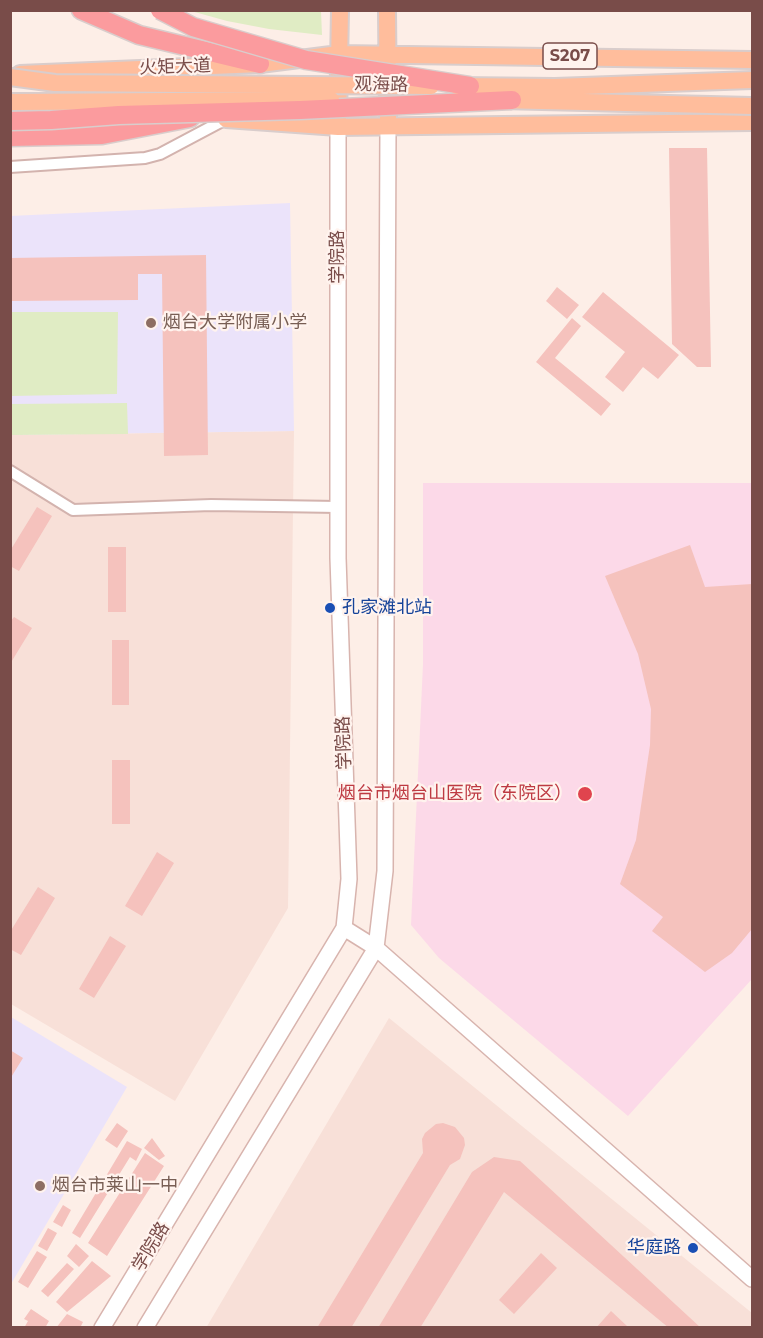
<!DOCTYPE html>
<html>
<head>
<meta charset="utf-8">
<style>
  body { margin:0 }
  #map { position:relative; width:763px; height:1338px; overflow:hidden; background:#fdeee7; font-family:Montserrat,sans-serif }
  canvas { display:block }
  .frame { position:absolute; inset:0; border:12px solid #794c49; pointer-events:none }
</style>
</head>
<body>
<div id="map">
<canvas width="763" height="1338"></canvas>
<div class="frame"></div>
</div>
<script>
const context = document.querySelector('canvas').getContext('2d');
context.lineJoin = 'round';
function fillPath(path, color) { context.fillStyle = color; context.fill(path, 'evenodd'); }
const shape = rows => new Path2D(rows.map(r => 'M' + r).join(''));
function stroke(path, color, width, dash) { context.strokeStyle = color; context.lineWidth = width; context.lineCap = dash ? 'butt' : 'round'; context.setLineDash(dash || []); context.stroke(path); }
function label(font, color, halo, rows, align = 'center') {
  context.font = font + ' Montserrat,"Noto Sans SC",sans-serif'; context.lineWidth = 4.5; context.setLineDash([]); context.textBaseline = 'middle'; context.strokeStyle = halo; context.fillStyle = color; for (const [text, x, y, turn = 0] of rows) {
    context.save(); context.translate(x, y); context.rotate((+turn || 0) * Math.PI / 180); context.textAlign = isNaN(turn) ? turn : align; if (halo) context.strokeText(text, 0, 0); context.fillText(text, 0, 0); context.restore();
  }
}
const residential = shape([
  [294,431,288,908,175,1101,11,1004,11,435],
  [389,1018,752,1313,752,1328,206,1328]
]);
const education = shape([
  [290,203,294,431,11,435,10,216],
  [11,1017,127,1087,11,1284]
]);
const medical = shape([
  [423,483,752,483,752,979,628,1116,439,958,411,925,423,664]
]);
const green = shape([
  [191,11,321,11,322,35,269,29,227,21],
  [11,312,118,312,117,394,11,396],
  [127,403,128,434,11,435,11,404]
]);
const building = shape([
  [669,148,707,148,711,367,697,367,672,344],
  [206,255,208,455,164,456,162,274,138,274,138,300,10,301,10,258],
  [557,287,579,305,567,319,546,301],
  [603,292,679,355,658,379,643,367,623,392,605,377,625,352,582,317],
  [572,318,581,326,555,358,611,404,601,416,536,362],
  [37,507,52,516,19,571,10,566,10,551],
  [690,545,705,587,752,584,752,929,732,953,705,972,652,931,663,917,620,884,636,840,650,745,651,709,638,654,605,576],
  [108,547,126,547,126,612,108,612],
  [14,617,32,628,10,664,10,622],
  [112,640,129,640,129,705,112,705],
  [112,760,130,760,130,824,112,824],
  [157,852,174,863,142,916,125,906],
  [38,887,55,898,21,955,10,949,10,932],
  [110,936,126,946,94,998,79,989],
  [10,1050,23,1058,10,1079],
  [117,1123,128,1131,117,1148,105,1140],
  [443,1123,455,1127,464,1138,465,1145,460,1159,450,1165,351,1328,317,1328,423,1153,422,1139,425,1133,436,1124],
  [152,1138,165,1156,159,1160,144,1148],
  [127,1141,142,1149,136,1161,130,1157,80,1238,72,1233],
  [145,1153,164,1166,107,1256,88,1243],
  [494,1157,520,1161,701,1328,669,1328,504,1192,420,1328,378,1328,472,1172],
  [63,1205,71,1210,62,1227,53,1222],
  [48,1228,57,1233,47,1251,38,1246],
  [76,1244,89,1256,79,1267,67,1256],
  [37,1251,47,1257,28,1288,18,1282],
  [541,1253,557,1268,514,1314,499,1300],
  [92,1261,111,1276,67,1312,56,1302],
  [67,1263,74,1269,48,1297,41,1291],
  [31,1309,49,1321,45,1328,24,1328,28,1321,24,1319],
  [611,1311,627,1326,625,1328,596,1328],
  [67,1314,83,1322,80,1328,56,1328]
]);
const street = shape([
  [10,167,145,158,160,154,226,119],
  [10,471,73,510,211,505,338,507]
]);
const secondary = shape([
  [344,928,376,948,752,1279],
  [102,1328,344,928,349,879,338,558,338,127],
  [145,1328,376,948,385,871,388,126]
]);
const primary = shape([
  [387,10,388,119],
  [20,74,260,64,339,54,752,60],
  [226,119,338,127,752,122],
  [338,120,340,10]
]);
const highway = shape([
  [81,10,139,35,260,64],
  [10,137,102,135,190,118]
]);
const primaryBridge = shape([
  [10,77,55,83,431,86],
  [457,86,555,87,752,80],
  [500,100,752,106],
  [10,102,331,100]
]);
const highwayBridge = shape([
  [160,10,193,27,306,60,470,86],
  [10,121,51,120,119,115,300,110,512,100]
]);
const markers = [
  [151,323,6,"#8d6e63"],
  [330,608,6,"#1a4fb4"],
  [585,794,8,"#e0444e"],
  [40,1186,6,"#8d6e63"],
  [693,1248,6,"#1a4fb4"]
];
const shields = [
  [570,56,54]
];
const shieldNames = [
  ["S207",570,56]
];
const streetNames = [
  ["火矩大道",175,67,-2],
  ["观海路",381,85,1],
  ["学院路",338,257,-90],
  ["学院路",344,743,-92],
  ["学院路",151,1247,-59]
];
const educationNames = [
  ["烟台大学附属小学",163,323],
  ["烟台市莱山一中",52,1186]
];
const transitNames = [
  ["孔家滩北站",342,608],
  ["华庭路",681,1248,"right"]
];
const healthNames = [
  ["烟台市烟台山医院（东院区）",572,794]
];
fillPath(residential, '#f8e0d8');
fillPath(education, '#ebe3fa');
fillPath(medical, '#fcd9e8');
fillPath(green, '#e0ecc4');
fillPath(building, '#f5c2bd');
stroke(street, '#d3b3ae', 14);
stroke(secondary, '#d8b4ae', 18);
stroke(primary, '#d9cdcc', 20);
stroke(highway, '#d9cdcc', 21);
stroke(street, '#fff', 10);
stroke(secondary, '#fff', 15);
stroke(primary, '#ffbd9c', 16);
stroke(highway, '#fb9b9e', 18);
stroke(primaryBridge, '#d9cdcc', 20, []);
stroke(highwayBridge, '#d9cdcc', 21, []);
stroke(primaryBridge, '#ffbd9c', 16);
stroke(highwayBridge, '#fb9b9e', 18);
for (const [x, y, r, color] of markers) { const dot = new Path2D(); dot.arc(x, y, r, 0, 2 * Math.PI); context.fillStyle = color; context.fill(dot); stroke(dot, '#fff3ee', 2); }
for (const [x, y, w] of shields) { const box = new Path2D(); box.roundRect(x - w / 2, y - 13, w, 26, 4.5); context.fillStyle = '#fff3ee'; context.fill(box); stroke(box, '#794c49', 1.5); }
label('bold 16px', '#794c49', null, shieldNames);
label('18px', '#794c49', '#fff3ee', streetNames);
label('18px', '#785e54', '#fff3ee', educationNames, 'left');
label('18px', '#164399', '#fff3ee', transitNames, 'left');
label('18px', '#be3a42', '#fff3ee', healthNames, 'right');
</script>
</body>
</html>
